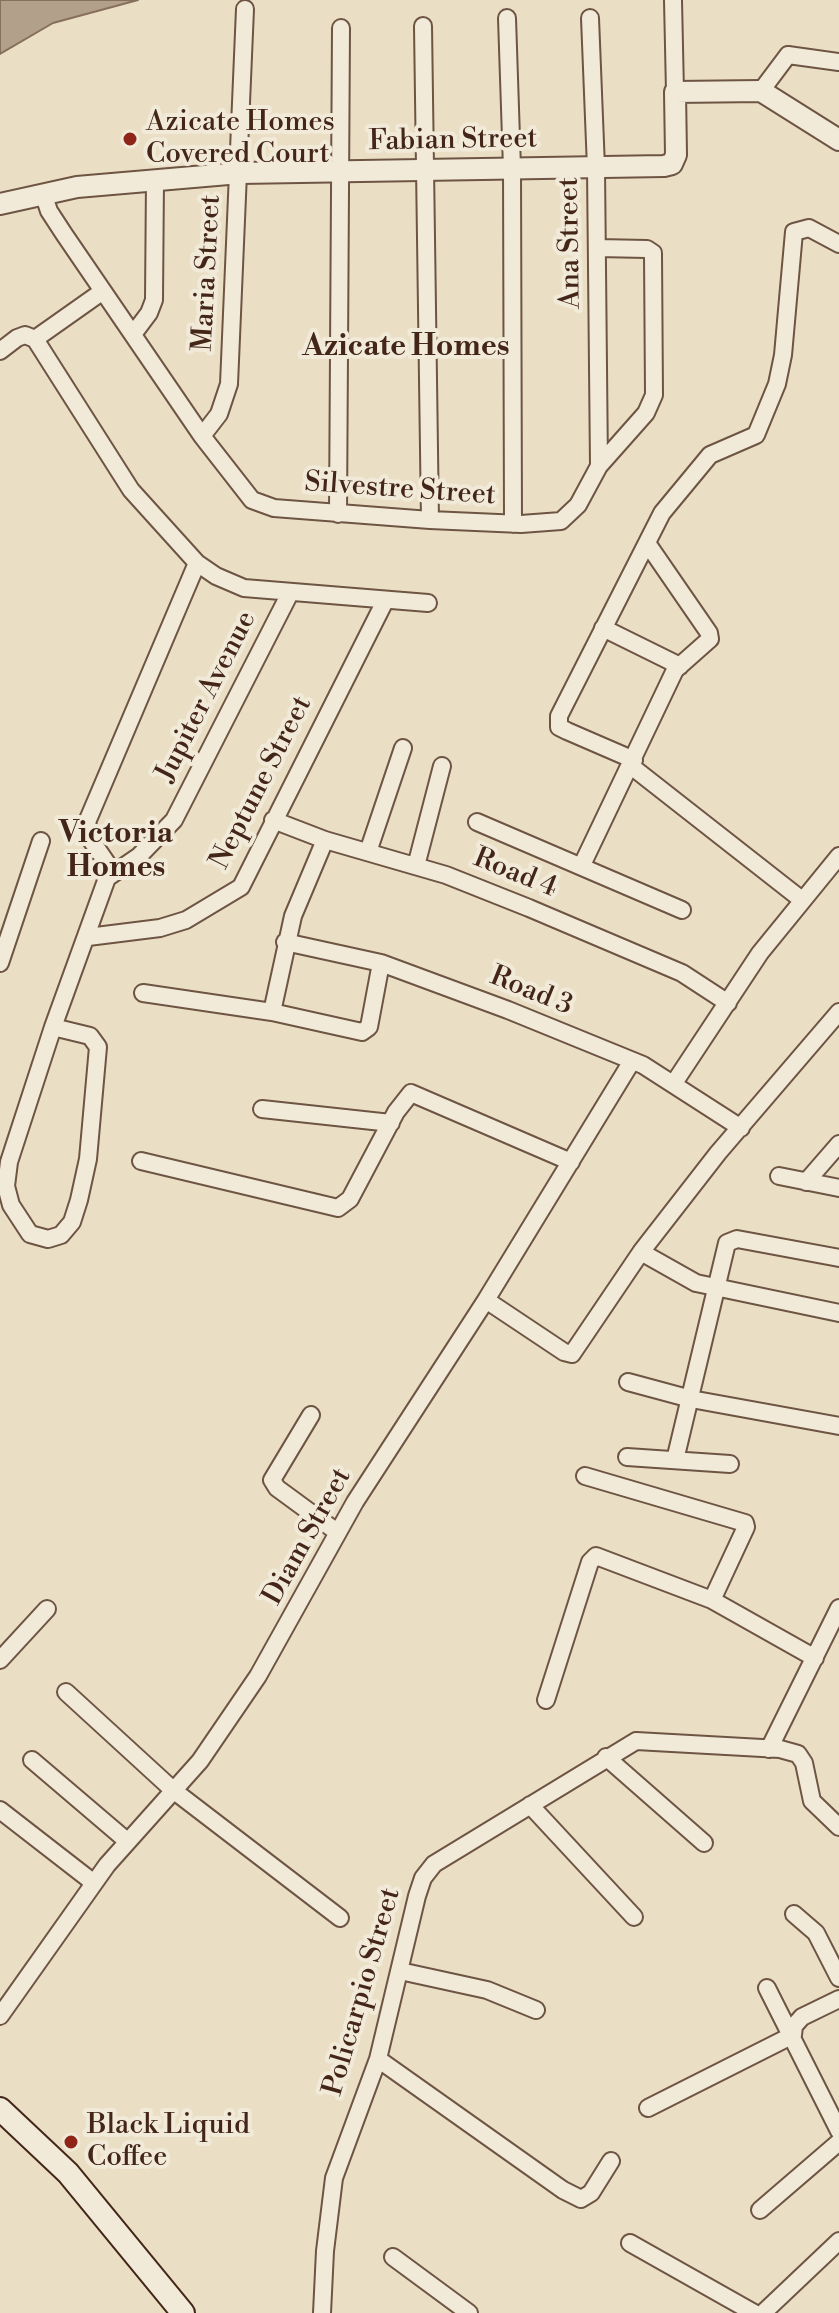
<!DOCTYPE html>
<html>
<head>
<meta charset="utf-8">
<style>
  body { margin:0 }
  canvas { display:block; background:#eadfc4 }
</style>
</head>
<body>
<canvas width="839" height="2313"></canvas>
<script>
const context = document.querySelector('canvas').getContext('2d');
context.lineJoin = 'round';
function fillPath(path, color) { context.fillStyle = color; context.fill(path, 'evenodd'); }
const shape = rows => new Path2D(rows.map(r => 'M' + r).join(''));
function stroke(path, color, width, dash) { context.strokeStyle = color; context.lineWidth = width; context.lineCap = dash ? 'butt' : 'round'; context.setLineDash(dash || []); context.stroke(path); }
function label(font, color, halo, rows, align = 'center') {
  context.font = font + ' "Libre Bodoni",serif'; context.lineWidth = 8; context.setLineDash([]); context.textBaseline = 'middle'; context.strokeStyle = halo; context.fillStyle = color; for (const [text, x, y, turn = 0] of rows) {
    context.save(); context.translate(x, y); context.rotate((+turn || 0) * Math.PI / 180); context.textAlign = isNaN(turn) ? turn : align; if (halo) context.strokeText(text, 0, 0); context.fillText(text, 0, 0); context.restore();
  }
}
const water = shape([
  [0,0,138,0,53,23,0,54,0,0]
]);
const minor = shape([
  [673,0,675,92],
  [507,18,512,168,513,524],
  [590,18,596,168,599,466],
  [423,26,430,520],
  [761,91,788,55,839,62],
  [43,193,49,211,64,234,202,436,252,500,274,508,430,520,521,524,561,521,578,505,599,466,646,413,654,395,653,253,647,249,598,248],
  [134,333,149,313,154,300,155,179],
  [35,339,131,490,197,563,216,576,244,588,428,603],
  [35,339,103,291],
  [0,351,17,338,25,335,35,339],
  [202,436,219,414,229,384,245,9],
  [338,514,341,28],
  [603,628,680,666],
  [634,760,567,731,559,727,559,716,662,513,710,455,756,435,777,384,783,355,794,232,809,228,839,244],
  [631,766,802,900],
  [273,820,325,840,446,875,529,908,682,973,728,1003],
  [477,822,682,910],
  [368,852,403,748],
  [582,865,675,670,710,639,709,633,647,543],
  [416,866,442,766],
  [113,872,91,840,87,822,197,563],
  [88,937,160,928,186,920,241,887,385,601],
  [285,942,381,963,508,1010,643,1065,741,1128],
  [0,963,41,841],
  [143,993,272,1012,362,1032,369,1027,381,963],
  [272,1012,293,916,325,840],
  [53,1027,90,1036,98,1047,88,1159,79,1200,72,1222,61,1235,48,1239,30,1234,11,1205,6,1186,9,1162,53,1027,107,878,139,856,174,820,290,593],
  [674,1083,760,953,839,856],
  [262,1109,391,1123],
  [141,1161,338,1208,350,1199,396,1112,411,1093,571,1162],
  [779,1176,839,1188],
  [806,1182,839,1144],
  [641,1252,696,1283,839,1313],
  [486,1300,564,1352,572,1354,641,1252,718,1153,839,1012],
  [628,1382,691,1399,839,1426],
  [311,1415,272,1480,277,1488,337,1532],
  [627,1457,730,1464],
  [675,1460,727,1243,737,1239,839,1258],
  [585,1476,745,1523,746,1527,712,1600],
  [0,1660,47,1609],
  [66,1692,173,1790,340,1918],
  [546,1700,590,1562,596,1556,712,1600,815,1658],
  [769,1749,839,1608],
  [606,1757,704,1843],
  [32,1760,127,1841],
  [530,1805,634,1917],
  [0,1810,94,1883],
  [794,1914,816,1933,839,1978],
  [400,1971,487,1990,536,2010],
  [767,1988,839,2131],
  [0,2016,107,1865,200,1761,258,1676,355,1502,486,1300,632,1061],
  [793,2035,794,2026,802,2017,839,1999],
  [378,2059,563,2190,581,2199,591,2193,611,2161],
  [648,2108,793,2035],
  [760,2210,839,2142],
  [630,2243,754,2313],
  [393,2257,469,2313],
  [322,2313,325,2251,334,2178,378,2059,417,1896,423,1878,434,1864,636,1741,780,1749,798,1754,804,1763,812,1801,839,1827],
  [763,2313,839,2241]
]);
const tertiary = shape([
  [0,204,77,187,240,173,664,166,672,164,676,155,675,92,761,91,839,140]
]);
const secondary = shape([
  [0,2109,68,2173,183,2313]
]);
const markers = [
  [130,139,8,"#8f2418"],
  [71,2142,8,"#8f2418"]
];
const poiNames = [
  ["Azicate Homes",146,123],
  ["Covered Court",146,155],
  ["Black Liquid",87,2126],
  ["Coffee",87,2158]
];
const streetNames = [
  ["Fabian Street",453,141,-1],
  ["Ana Street",571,243,-91],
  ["Maria Street",208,273,-87],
  ["Silvestre Street",400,490,4],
  ["Jupiter Avenue",207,697,-63],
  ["Neptune Street",262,783,-63],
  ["Road 4",515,874,22],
  ["Road 3",531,992,22],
  ["Diam Street",308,1537,-61],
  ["Policarpio Street",363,1992,-74]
];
const neighbourhoodNames = [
  ["Azicate Homes",406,348],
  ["Victoria",116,835],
  ["Homes",116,869]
];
fillPath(water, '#b2a08a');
stroke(water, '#866f5c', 2);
stroke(minor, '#6e5443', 20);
stroke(tertiary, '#6e5443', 24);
stroke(secondary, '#442618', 26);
stroke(minor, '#f1ead9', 16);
stroke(tertiary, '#f1ead9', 20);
stroke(secondary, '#f1ead9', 22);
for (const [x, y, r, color] of markers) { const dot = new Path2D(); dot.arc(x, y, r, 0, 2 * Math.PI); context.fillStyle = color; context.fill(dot); stroke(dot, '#f1ead9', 3); }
label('28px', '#442618', '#f1ead9', poiNames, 'left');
label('28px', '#442618', '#f1ead9', streetNames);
label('bold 30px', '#442618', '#f1ead9', neighbourhoodNames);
</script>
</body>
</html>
